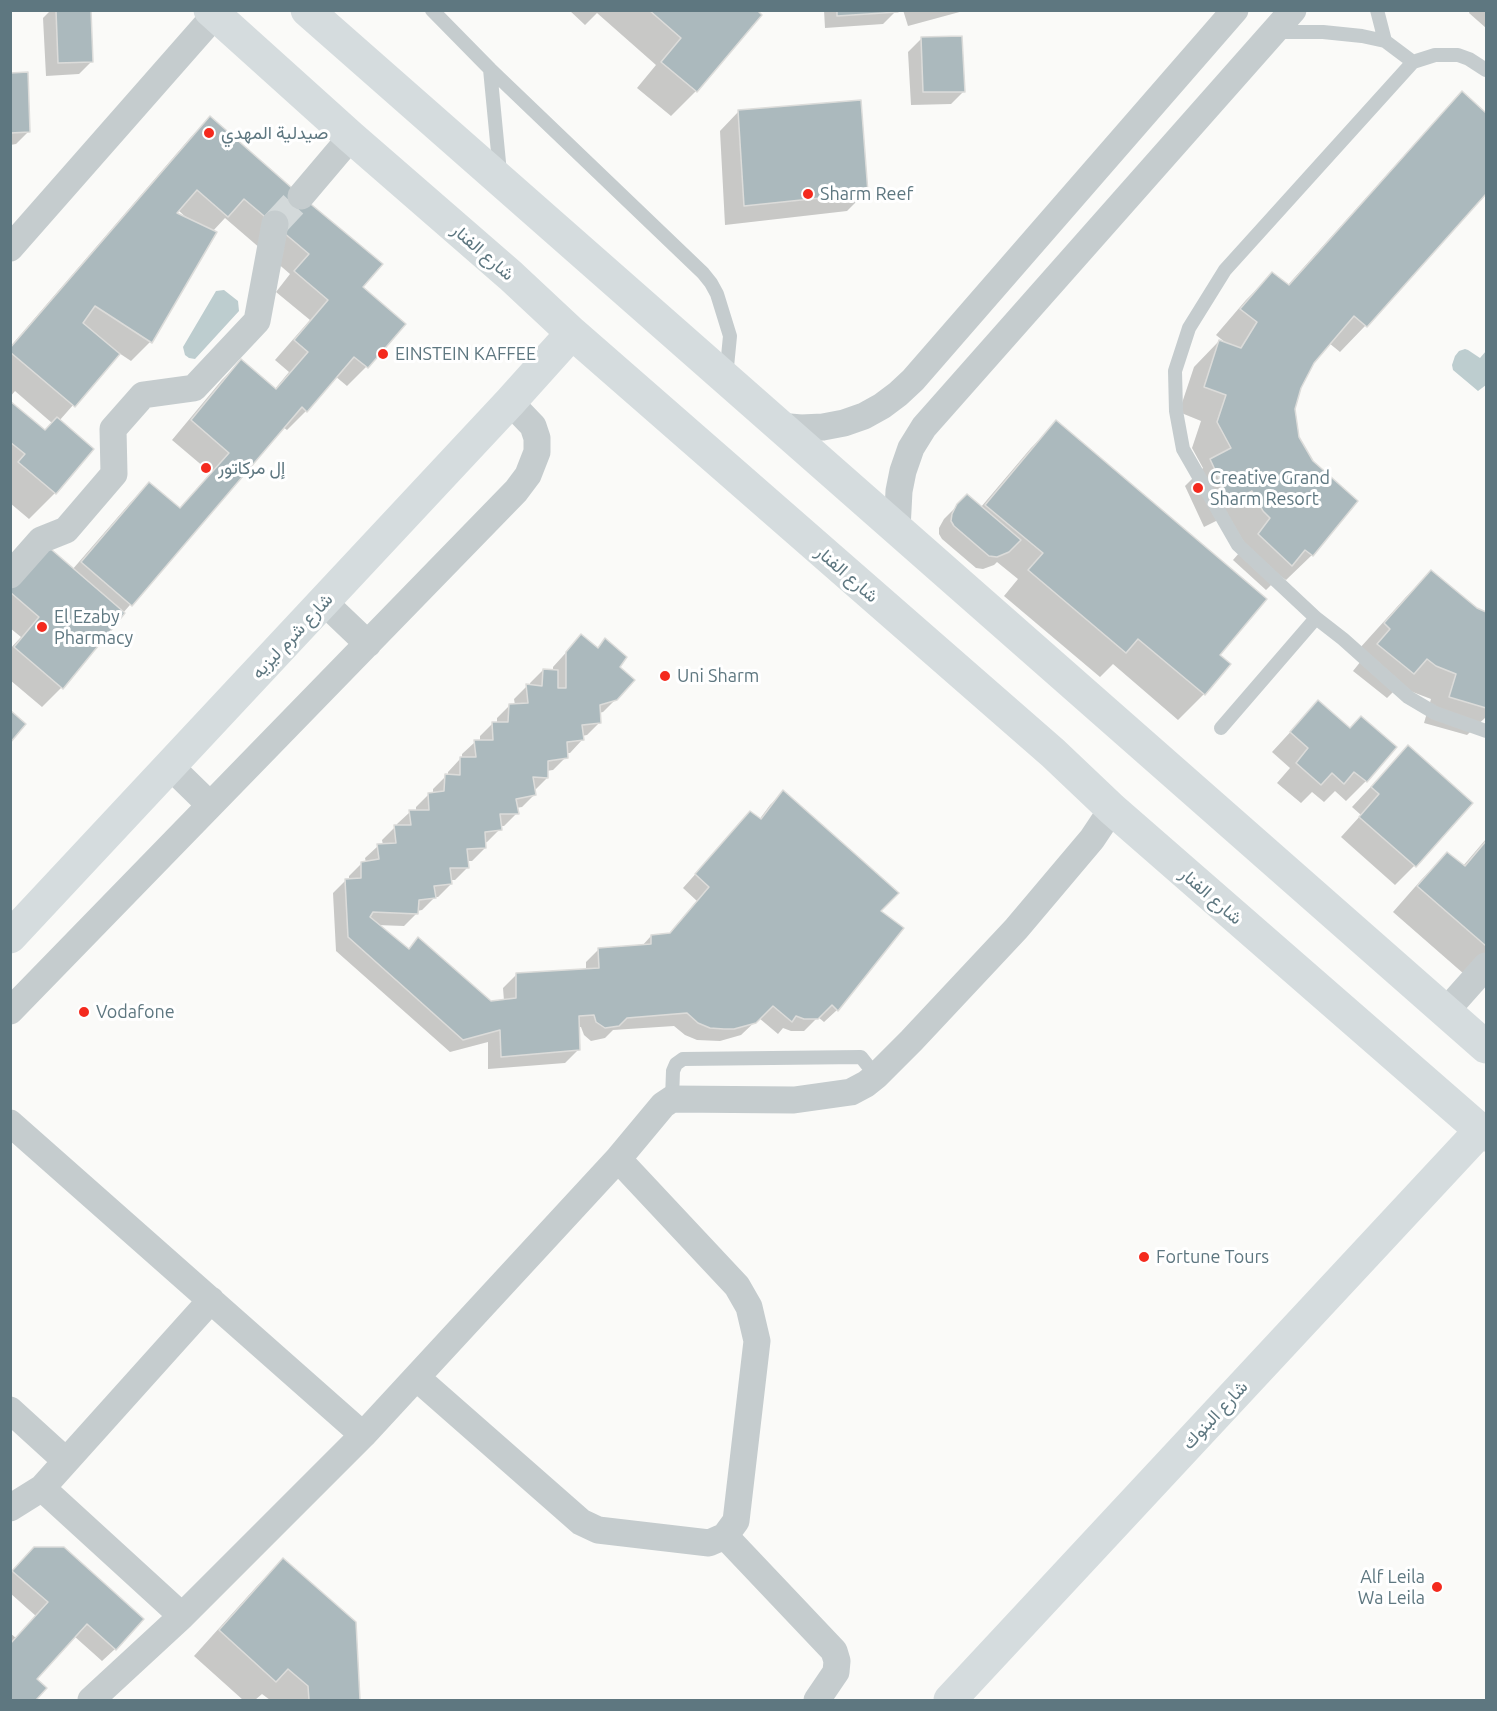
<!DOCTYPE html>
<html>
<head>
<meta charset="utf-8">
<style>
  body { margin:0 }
  #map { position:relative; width:1497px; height:1711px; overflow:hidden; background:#fafaf8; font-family:Ubuntu,sans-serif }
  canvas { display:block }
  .frame { position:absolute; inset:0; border:12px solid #5e7780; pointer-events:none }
</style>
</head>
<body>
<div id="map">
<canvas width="1497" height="1711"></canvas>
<div class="frame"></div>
</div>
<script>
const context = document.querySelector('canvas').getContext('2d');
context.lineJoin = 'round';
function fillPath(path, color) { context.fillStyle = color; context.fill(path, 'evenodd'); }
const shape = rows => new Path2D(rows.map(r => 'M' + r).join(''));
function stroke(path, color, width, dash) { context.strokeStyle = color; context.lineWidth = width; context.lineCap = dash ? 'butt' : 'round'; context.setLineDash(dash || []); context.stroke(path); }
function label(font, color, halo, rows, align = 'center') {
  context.font = font + ' Ubuntu,Vazirmatn,sans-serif'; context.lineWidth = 6; context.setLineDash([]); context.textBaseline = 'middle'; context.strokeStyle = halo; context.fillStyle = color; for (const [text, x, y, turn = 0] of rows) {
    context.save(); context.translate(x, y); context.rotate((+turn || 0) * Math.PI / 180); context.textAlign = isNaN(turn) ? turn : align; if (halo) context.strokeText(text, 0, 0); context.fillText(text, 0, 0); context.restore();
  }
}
const water = shape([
  [224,290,238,301,239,311,195,359,189,358,185,355,183,347,216,291],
  [1465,349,1468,350,1480,358,1486,351,1486,385,1478,391,1453,370,1452,365,1455,356,1459,351]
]);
const shadow = shape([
  [51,10,89,10,92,61,79,74,46,76,43,18],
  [569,10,755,10,696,91,671,116,637,88,656,65,597,13,585,25],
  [824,10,896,10,896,11,883,24,825,28],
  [903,10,967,10,908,26],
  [1470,10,1486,10,1486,28,1469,13],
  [921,39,964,91,951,104,911,105,908,52],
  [10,74,29,131,16,144,10,145],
  [1462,93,1486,116,1486,191,1365,326,1340,352,1329,343,1313,363,1300,387,1293,409,1312,555,1286,580,1280,576,1266,590,1233,560,1246,545,1226,516,1204,527,1185,486,1203,468,1192,448,1201,421,1179,412,1194,367,1219,341,1226,343,1216,335,1246,300,1272,274,1287,286,1437,119],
  [739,111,866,192,847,211,725,225,720,131],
  [210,118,361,287,404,324,366,367,347,386,335,376,306,411,287,430,283,427,123,613,61,688,42,707,10,680,10,649,21,637,10,628,10,583,72,570,130,503,149,484,179,509,211,473,172,440,222,380,241,361,275,389,289,372,275,360,310,320,276,292,290,274,225,218,212,232,150,342,131,361,119,353,59,421,92,449,55,493,29,519,10,503,10,403,44,432,52,423,15,391,10,397,10,347,191,137],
  [178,210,189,220,174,214],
  [1057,422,1218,655,1204,694,1178,720,1113,664,1100,677,1004,596,1018,579,997,562,994,565,983,569,976,568,942,539,939,534,939,528,944,519,967,496,981,507,1031,448],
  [1431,572,1476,609,1486,614,1486,717,1467,735,1424,723,1431,699,1410,691,1401,684,1387,698,1353,671,1365,656,1359,649,1406,597],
  [581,636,596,649,605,640,618,667,616,699,603,712,599,713,600,722,587,735,582,736,582,740,570,753,566,753,566,757,553,770,546,771,547,778,534,791,535,794,522,807,516,808,517,813,504,826,500,826,500,829,487,842,484,843,485,848,472,861,467,861,468,867,455,880,450,880,451,884,438,897,435,897,422,910,417,911,417,913,404,926,377,925,407,950,419,939,491,1003,504,1001,503,988,516,975,586,971,586,962,599,949,641,947,651,936,669,934,697,901,683,888,750,813,759,820,770,805,783,792,879,911,837,1010,824,1022,818,1017,804,1031,791,1031,783,1028,778,1034,759,1018,741,1035,720,1041,697,1040,685,1035,674,1026,613,1030,605,1038,591,1041,584,1035,581,1027,578,1027,578,1050,565,1063,488,1069,488,1042,450,1052,336,951,333,893,346,880,349,880,349,876,362,863,366,863,365,858,378,846,383,845,382,840,395,827,397,827,397,824,410,812,416,812,416,807,429,794,433,794,433,789,446,776,448,776,448,772,460,759,462,759,462,754,475,742,480,742,480,736,493,723,497,723,497,718,510,705,515,705,514,699,527,686,530,686,530,683,543,670,553,671,553,667],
  [1318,702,1350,730,1395,747,1366,781,1346,801,1335,791,1324,802,1312,792,1301,803,1277,783,1290,768,1272,752],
  [1408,747,1471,803,1414,866,1395,885,1341,837,1361,815,1352,807],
  [1486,839,1486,952,1464,974,1393,912,1422,879,1447,854,1463,866],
  [283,1560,355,1623,358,1700,270,1700,262,1694,255,1700,243,1700,194,1656,257,1586],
  [21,1562,115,1649,102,1661,74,1636,35,1679,45,1688,34,1700,10,1700,10,1633,16,1638,36,1616,10,1593,10,1574]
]);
const building = shape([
  [56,10,91,10,93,62,58,63,56,10],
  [649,10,757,10,762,15,697,92,661,62,681,38,649,10],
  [837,10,898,10,898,12,837,16,837,10],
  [962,36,965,92,923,92,921,37,962,36],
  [28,72,30,132,10,133,10,73,28,72],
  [1462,91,1486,113,1486,194,1367,327,1354,316,1314,363,1301,388,1295,409,1299,437,1313,461,1358,501,1313,556,1305,550,1292,566,1258,534,1270,518,1263,511,1252,491,1230,502,1210,459,1231,448,1217,422,1226,395,1204,387,1219,340,1241,348,1257,322,1240,309,1272,272,1289,285,1462,91],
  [861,100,868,193,744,206,738,110,861,100],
  [210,116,301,196,383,264,363,287,406,324,368,368,354,357,307,412,302,407,132,606,81,562,149,482,180,508,229,453,191,420,241,359,276,389,308,352,294,340,328,300,294,271,309,254,244,199,228,217,197,190,177,213,217,232,152,343,95,306,83,323,120,354,75,407,10,352,10,348,210,116],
  [10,401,45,430,57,417,94,449,56,494,18,462,25,454,10,442,10,401],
  [1056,420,1267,599,1220,655,1231,664,1205,695,1138,639,1126,653,1028,570,1043,553,985,505,1056,420],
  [967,494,1021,540,1009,552,997,557,989,556,954,526,951,521,952,514,957,504,967,494],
  [45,544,125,613,63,689,14,647,39,617,10,592,10,584,45,544],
  [1431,570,1477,608,1486,612,1486,708,1449,697,1456,674,1436,666,1427,659,1414,674,1377,644,1390,629,1384,623,1431,570],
  [581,634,598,648,605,638,627,657,620,667,635,680,617,700,600,705,601,723,582,725,584,740,567,742,568,758,548,761,548,778,533,777,536,795,516,799,519,814,500,814,502,830,485,832,486,848,467,849,469,868,450,868,452,884,434,886,436,898,419,900,418,914,373,912,370,917,409,949,418,937,491,1001,516,998,516,973,599,968,598,948,651,944,651,935,670,933,709,887,695,874,750,811,761,819,783,790,899,893,881,911,904,928,838,1011,832,1005,818,1019,804,1019,796,1016,792,1022,773,1006,756,1023,734,1029,724,1029,710,1028,698,1023,687,1013,627,1018,619,1026,605,1028,596,1022,594,1015,579,1016,580,1050,501,1057,500,1030,463,1040,348,937,345,879,361,878,361,862,379,859,377,844,396,843,394,825,411,825,409,810,429,810,428,793,444,791,445,774,460,775,460,757,476,757,474,740,493,740,492,722,508,722,509,704,528,703,526,684,542,686,543,669,558,670,558,688,566,688,566,652,581,634],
  [1318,700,1350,728,1361,716,1397,747,1367,782,1354,772,1344,784,1332,773,1321,785,1296,763,1308,748,1290,732,1318,700],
  [10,710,26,724,10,743,10,710],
  [1408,745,1473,803,1416,867,1359,817,1379,794,1371,787,1408,745],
  [1486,841,1486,946,1417,886,1447,852,1465,866,1486,841],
  [34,1547,64,1547,144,1619,116,1650,87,1624,37,1679,47,1688,36,1700,10,1700,10,1644,48,1602,12,1571,34,1547],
  [283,1558,356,1622,360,1700,309,1700,308,1686,288,1669,276,1682,219,1630,283,1558]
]);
const streetTunnel = shape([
  [275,224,301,196]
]);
const lane = shape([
  [432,10,490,69,703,273,711,283,717,294,730,336,726,377],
  [1377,10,1385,41],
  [1274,32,1323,32,1362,36,1385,41,1413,62],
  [490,69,500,173],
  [1316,618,1343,639,1408,697,1435,713,1486,731],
  [1221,728,1316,618,1238,545,1183,449,1176,411,1175,371,1189,328,1225,270,1413,62,1435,55,1458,55,1469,59,1486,70],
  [672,1099,673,1071,676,1064,683,1059,861,1057,876,1076]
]);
const street = shape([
  [301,196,351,137],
  [10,248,215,15],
  [779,426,801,428,823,427,844,423,864,416,882,406,898,394,913,380,1235,10],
  [897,529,899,491,903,471,911,448,924,427,1293,10],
  [10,575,41,540,66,530,114,474,113,429,143,395,194,388,257,321,275,224],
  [324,602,368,644],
  [170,766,210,805],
  [10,1011,516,491,528,475,537,452,537,438,533,426,510,402],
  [1446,1011,1486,966],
  [10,1123,363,1435],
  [417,1378,581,1522,598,1530,709,1543,725,1536,736,1521,757,1341,749,1307,737,1286,618,1159],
  [10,1410,66,1461],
  [42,1488,182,1616],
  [10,1508,42,1488,211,1300],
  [725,1536,834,1651,837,1661,836,1672,817,1700],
  [91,1700,182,1616,363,1435,618,1159,663,1105,672,1099,794,1100,851,1092,866,1084,876,1076,911,1041,1016,929,1092,839,1112,809]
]);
const secondary = shape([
  [210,10,351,137,511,276,572,333,1053,753,1112,809,1486,1135],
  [307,10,1486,1047],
  [10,937,510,402,572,333],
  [950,1700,1481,1130]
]);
const markers = [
  [209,133,6,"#f42a1e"],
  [808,194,6,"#f42a1e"],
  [383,354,6,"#f42a1e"],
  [206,468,6,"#f42a1e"],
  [1198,488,6,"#f42a1e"],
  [42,627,6,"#f42a1e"],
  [665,676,6,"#f42a1e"],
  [84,1012,6,"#f42a1e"],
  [1144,1257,6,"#f42a1e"],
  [1437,1587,6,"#f42a1e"]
];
const poiNames = [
  ["صيدلية المهدي",221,133],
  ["Sharm Reef",820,194],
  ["EINSTEIN KAFFEE",395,354],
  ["إل مركاتور",218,468],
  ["Creative Grand",1210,478],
  ["Sharm Resort",1210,499],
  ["El Ezaby",54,617],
  ["Pharmacy",54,638],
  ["Uni Sharm",677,676],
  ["Vodafone",96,1012],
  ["Fortune Tours",1156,1257],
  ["Alf Leila",1425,1577,"right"],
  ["Wa Leila",1425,1598,"right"]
];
const streetNames = [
  ["شارع الفنار",483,252,41],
  ["شارع الفنار",847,574,41],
  ["شارع شرم ليزيه",292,636,-47],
  ["شارع الفنار",1211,896,41],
  ["شارع البنوك",1215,1415,-47]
];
fillPath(water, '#bdcdcf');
fillPath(shadow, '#0003');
fillPath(building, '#abb9bd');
stroke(building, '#dcdcda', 1.5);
stroke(streetTunnel, '#d3d9da', 27, [27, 14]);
stroke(lane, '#c5ccce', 14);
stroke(street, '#c5ccce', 27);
stroke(secondary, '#d5dcde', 33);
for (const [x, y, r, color] of markers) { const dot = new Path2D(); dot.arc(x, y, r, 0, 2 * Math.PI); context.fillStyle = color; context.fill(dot); stroke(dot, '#fff', 2); }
label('18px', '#5e7780', '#fff', poiNames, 'left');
label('18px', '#5e7780', '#fff', streetNames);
</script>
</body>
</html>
